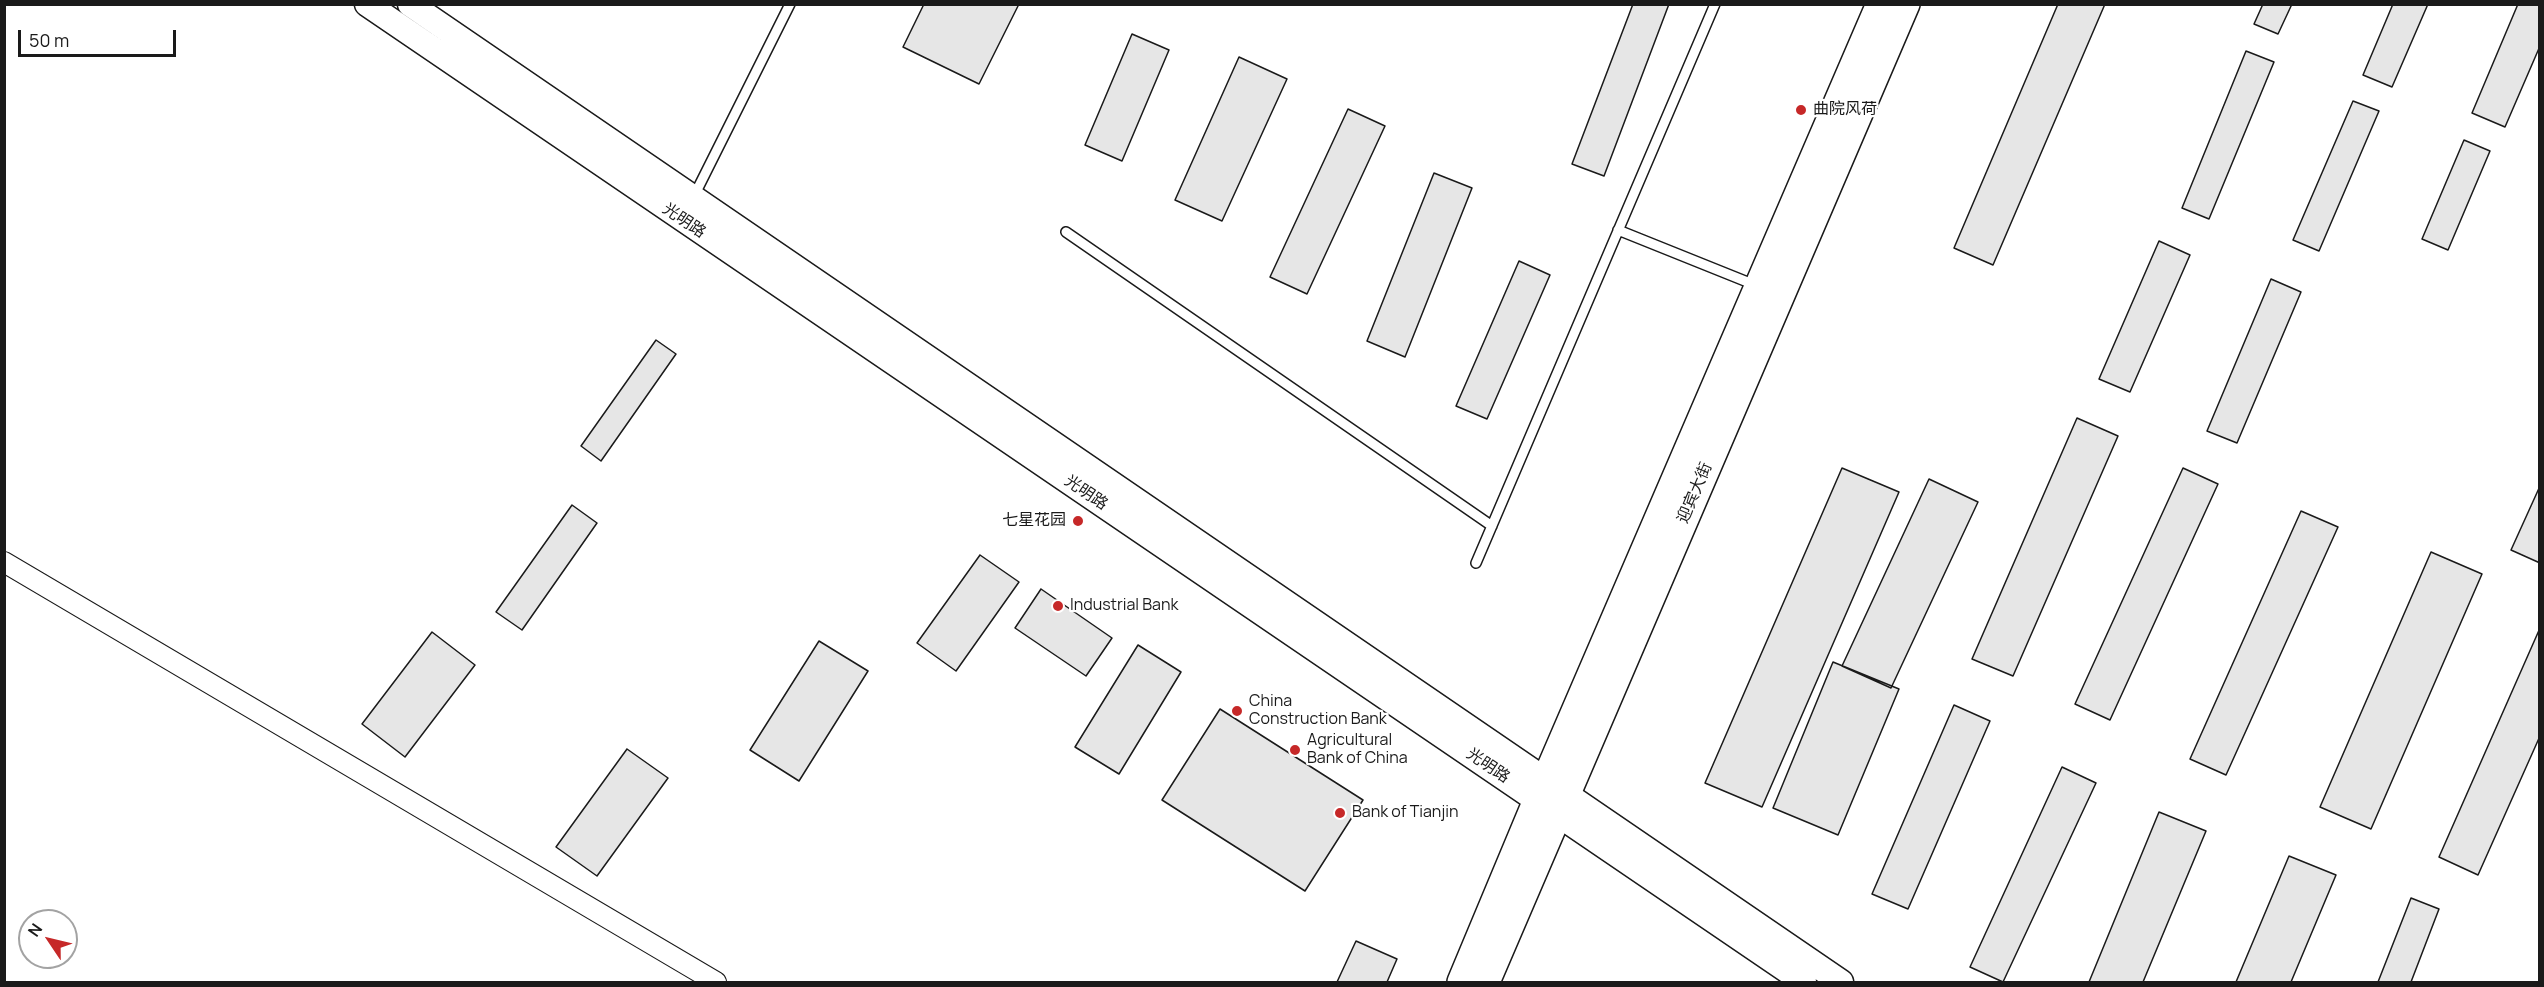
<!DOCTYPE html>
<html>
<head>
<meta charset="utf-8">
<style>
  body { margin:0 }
  #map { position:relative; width:2544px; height:987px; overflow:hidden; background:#fff; font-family:Manrope,sans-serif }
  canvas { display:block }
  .frame { position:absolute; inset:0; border:6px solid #1a1a1a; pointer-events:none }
  .north { position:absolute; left:18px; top:909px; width:60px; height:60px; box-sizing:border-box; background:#fff; border:2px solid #a3a3a3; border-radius:50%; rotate:305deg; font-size:16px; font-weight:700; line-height:24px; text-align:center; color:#1a1a1a }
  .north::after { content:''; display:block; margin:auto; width:21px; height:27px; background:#c62828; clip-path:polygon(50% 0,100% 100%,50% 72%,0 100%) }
  .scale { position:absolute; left:18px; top:30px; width:158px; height:27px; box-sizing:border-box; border:3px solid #1a1a1a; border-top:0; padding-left:8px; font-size:18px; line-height:21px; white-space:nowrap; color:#1a1a1a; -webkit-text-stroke:4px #fff; paint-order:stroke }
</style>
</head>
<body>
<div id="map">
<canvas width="2544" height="987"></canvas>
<div class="frame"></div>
<div class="north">N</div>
<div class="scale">50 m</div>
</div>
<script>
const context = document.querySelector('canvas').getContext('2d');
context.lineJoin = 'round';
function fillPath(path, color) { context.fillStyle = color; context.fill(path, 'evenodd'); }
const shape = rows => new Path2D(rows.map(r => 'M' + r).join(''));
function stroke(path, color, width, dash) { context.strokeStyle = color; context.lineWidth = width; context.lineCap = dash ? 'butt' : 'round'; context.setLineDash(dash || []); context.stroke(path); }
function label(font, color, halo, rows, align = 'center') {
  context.font = font + ' Manrope,"Noto Sans SC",sans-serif'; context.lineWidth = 4.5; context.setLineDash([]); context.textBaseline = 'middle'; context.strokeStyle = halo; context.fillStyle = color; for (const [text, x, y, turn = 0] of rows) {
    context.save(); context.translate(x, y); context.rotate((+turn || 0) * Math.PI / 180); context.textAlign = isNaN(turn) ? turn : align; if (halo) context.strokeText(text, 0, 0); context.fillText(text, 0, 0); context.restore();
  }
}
const building = shape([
  [924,4,1019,4,979,84,903,47,924,4],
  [1633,4,1669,4,1604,176,1572,164,1633,4],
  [2058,4,2105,4,1993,265,1954,248,2058,4],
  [2263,4,2292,4,2278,34,2254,24,2263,4],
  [2393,4,2428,4,2392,87,2363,75,2393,4],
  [2518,4,2540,4,2540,46,2505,127,2472,113,2518,4],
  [1132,34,1169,50,1122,161,1085,145,1132,34],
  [2246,51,2274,62,2209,219,2182,208,2246,51],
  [1239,57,1287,79,1222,221,1175,200,1239,57],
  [2353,101,2379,111,2319,251,2293,240,2353,101],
  [1348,109,1385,126,1307,294,1270,277,1348,109],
  [2464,140,2490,151,2448,250,2422,239,2464,140],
  [1434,173,1472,188,1405,357,1367,341,1434,173],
  [2159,241,2190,255,2130,392,2099,379,2159,241],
  [1519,261,1550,275,1487,419,1456,406,1519,261],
  [2271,279,2301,292,2237,443,2207,431,2271,279],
  [656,340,676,354,601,461,581,446,656,340],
  [2077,418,2118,436,2013,676,1972,659,2077,418],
  [1842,468,1899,492,1762,807,1705,783,1842,468],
  [2183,468,2218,484,2110,720,2075,704,2183,468],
  [1929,479,1978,502,1891,688,1842,666,1929,479],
  [2540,486,2540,563,2511,550,2540,486],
  [572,505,597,523,522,630,496,612,572,505],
  [2301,511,2338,527,2226,775,2190,759,2301,511],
  [2431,552,2482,574,2371,829,2320,807,2431,552],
  [980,555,1019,582,956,671,917,643,980,555],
  [1041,589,1112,638,1086,676,1015,628,1041,589],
  [2540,628,2540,736,2478,875,2439,857,2540,628],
  [432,632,475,665,405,757,362,724,432,632],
  [819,641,868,671,799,781,750,750,819,641],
  [1138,645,1181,672,1119,774,1075,747,1138,645],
  [1833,662,1899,689,1838,835,1773,808,1833,662],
  [1954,705,1990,721,1908,909,1872,894,1954,705],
  [1220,709,1363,800,1305,891,1162,800,1220,709],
  [627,749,668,778,597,876,556,847,627,749],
  [2062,767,2096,783,2003,982,1970,967,2062,767],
  [2159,812,2206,831,2143,982,2089,982,2159,812],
  [2289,856,2336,875,2291,982,2236,982,2289,856],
  [2411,898,2439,909,2411,982,2378,982,2411,898],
  [1356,941,1397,959,1387,982,1337,982,1356,941]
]);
const service = shape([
  [694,196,790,4],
  [1618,230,1755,285],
  [1066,232,1492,526],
  [1476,563,1715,4]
]);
const minor = shape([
  [4,562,716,982]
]);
const tertiary = shape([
  [367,4,1804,982],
  [410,4,1841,982]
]);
const secondary = shape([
  [1461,982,1545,781,1880,4],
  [1486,982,1906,4]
]);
const markers = [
  [1801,110,6,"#c62828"],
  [1078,521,6,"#c62828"],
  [1058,606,6,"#c62828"],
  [1237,711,6,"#c62828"],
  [1295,750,6,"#c62828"],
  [1340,813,6,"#c62828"]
];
const poiNames = [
  ["曲院风荷",1813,110],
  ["七星花园",1066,521,"right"],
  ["Industrial Bank",1070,606],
  ["China",1249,702],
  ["Construction Bank",1249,720],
  ["Agricultural",1307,741],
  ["Bank of China",1307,759],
  ["Bank of Tianjin",1352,813]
];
const streetNames = [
  ["光明路",684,221,34],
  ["光明路",1086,493,34],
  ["迎宾大街",1695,493,-67],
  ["光明路",1488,766,34]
];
fillPath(building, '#e6e6e6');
stroke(building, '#1a1a1a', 1.5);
stroke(service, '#1a1a1a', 12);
stroke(minor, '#1a1a1a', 22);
stroke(tertiary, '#1a1a1a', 27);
stroke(secondary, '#1a1a1a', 30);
stroke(service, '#fff', 9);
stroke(minor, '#fff', 20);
stroke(tertiary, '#fff', 24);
stroke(secondary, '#fff', 27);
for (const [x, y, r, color] of markers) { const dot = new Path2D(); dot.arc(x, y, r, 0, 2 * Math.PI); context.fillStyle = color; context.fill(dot); stroke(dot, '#fff', 2); }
label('16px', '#1a1a1a', '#fff', poiNames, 'left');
label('16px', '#1a1a1a', '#fff', streetNames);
</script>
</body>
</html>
